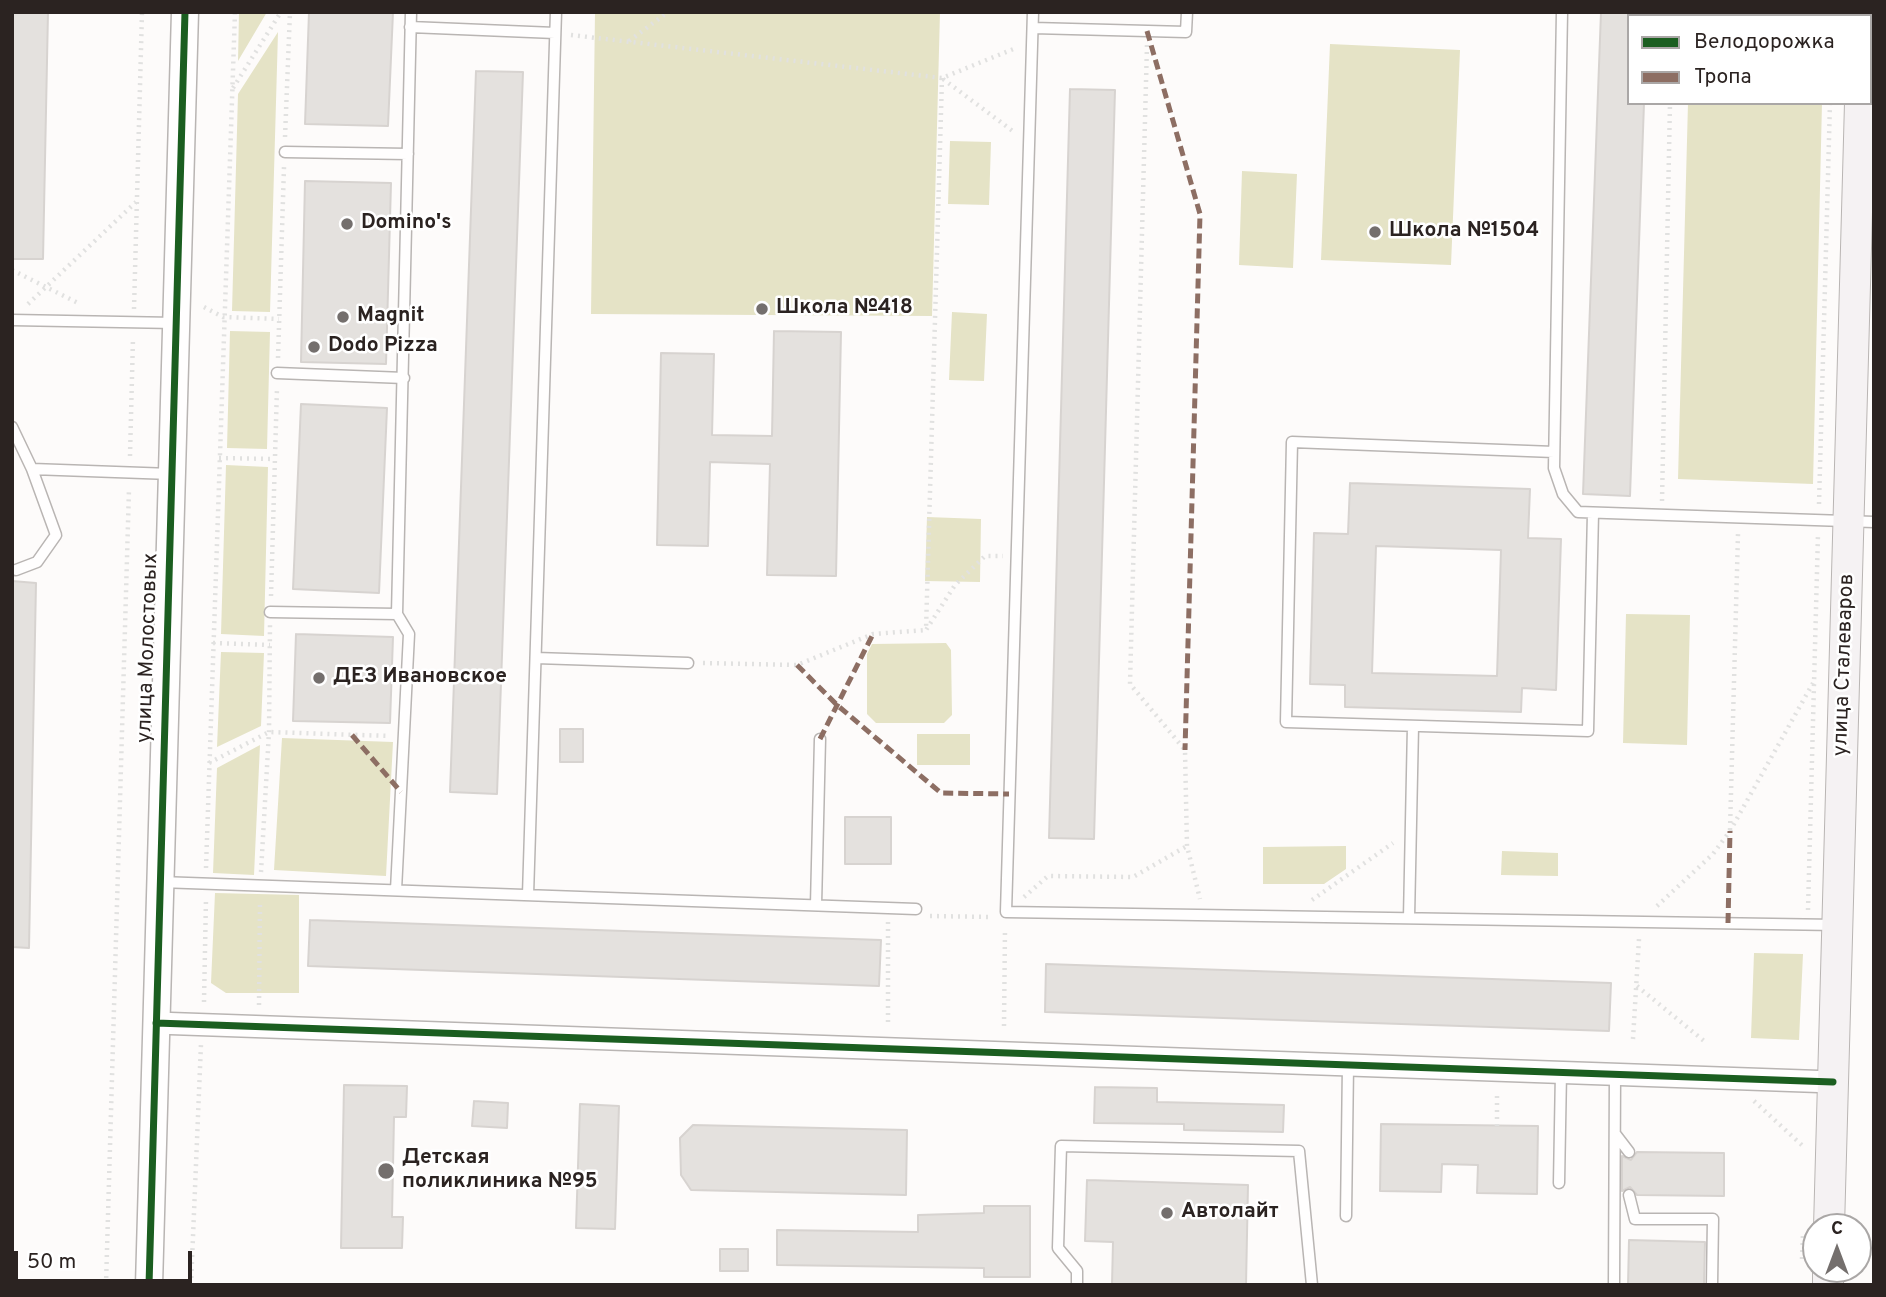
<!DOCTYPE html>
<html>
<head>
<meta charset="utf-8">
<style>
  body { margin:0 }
  #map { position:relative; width:1886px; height:1297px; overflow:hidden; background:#fdfbfa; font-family:Overpass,sans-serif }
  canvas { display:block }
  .frame { position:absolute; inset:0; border:14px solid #2b2321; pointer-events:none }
  .legend { position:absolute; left:1627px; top:14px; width:245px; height:91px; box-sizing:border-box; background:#fff; border:2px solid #aaa7a6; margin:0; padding:9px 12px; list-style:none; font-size:21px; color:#2b2321 }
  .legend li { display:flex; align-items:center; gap:14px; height:35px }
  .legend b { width:35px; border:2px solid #aaa7a6 }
  .north { position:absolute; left:1802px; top:1213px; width:70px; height:70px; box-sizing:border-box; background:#fff; border:2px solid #aaa7a6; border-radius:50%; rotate:0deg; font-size:19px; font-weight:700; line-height:28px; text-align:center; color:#2b2321 }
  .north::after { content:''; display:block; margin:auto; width:24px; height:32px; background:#746f6d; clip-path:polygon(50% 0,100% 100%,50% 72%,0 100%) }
  .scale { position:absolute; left:14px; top:1251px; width:178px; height:32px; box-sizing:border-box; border:4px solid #2b2321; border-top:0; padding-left:9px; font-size:21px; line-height:24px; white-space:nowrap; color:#2b2321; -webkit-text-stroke:5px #fff; paint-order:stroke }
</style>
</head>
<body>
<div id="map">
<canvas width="1886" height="1297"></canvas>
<div class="frame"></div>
<ul class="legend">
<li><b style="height:9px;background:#1b5e20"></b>Велодорожка</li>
<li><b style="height:9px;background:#8d6e63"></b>Тропа</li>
</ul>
<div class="north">С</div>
<div class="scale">50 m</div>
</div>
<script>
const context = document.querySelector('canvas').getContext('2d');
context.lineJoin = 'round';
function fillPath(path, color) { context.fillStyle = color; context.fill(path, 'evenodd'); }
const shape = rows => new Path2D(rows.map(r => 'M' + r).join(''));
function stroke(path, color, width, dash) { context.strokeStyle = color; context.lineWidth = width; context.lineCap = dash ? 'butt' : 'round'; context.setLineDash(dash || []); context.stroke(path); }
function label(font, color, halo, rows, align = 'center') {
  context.font = font + ' Overpass,sans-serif'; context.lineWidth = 5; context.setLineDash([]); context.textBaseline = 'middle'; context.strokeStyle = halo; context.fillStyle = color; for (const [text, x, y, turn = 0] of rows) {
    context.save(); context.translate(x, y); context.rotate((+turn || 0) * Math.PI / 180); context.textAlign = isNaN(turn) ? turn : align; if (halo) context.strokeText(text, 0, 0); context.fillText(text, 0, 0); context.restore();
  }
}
const green = shape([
  [239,12,267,12,238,61],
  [595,12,940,12,932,316,591,314],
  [1691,12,1824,12,1824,16,1691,16],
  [278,32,270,312,232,311,238,94],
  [1330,44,1460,50,1451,265,1321,260],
  [1688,103,1822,103,1813,484,1678,479],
  [950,141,991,142,989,205,948,204],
  [1242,171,1297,174,1293,268,1239,265],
  [952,312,987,314,984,381,949,380],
  [230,331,270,332,267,449,227,448],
  [226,465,268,467,264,636,221,634],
  [927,517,981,519,980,582,925,581],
  [1626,614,1690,615,1687,745,1623,743],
  [946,643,951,650,952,715,944,723,876,723,867,714,867,654,872,644],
  [221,652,264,653,261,726,217,747],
  [917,734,970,734,970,765,917,765],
  [282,738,393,742,386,876,274,870],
  [260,745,254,875,213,873,217,768],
  [1346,846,1346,869,1324,884,1263,884,1263,847],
  [1502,851,1558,853,1558,876,1501,875],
  [215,893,299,895,299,993,226,993,211,983],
  [1754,953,1803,954,1799,1040,1751,1038]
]);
const building = shape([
  [12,12,48,12,43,259,12,259,12,12],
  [309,12,393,12,388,126,305,124,309,12],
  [1601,12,1629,12,1629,103,1644,103,1630,496,1583,494,1601,12],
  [476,71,523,72,497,794,450,792,476,71],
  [1070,89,1115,90,1094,839,1049,838,1070,89],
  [305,181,391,183,386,364,301,362,305,181],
  [774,331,841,332,836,576,767,575,770,464,710,462,708,546,657,545,661,353,714,354,712,435,772,436,774,331],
  [301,404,387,408,379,593,293,589,301,404],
  [1350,483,1530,489,1528,538,1561,539,1556,690,1522,688,1521,712,1345,707,1345,685,1310,684,1314,533,1348,534,1350,483],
  [1376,546,1501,550,1497,676,1372,673,1376,546],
  [12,581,36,583,29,948,12,947,12,581],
  [296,634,393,637,390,723,293,721,296,634],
  [560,729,583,729,583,762,560,762,560,729],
  [845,817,891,817,891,864,845,864,845,817],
  [310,920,881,940,879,986,308,966,310,920],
  [1046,964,1611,983,1609,1031,1045,1012,1046,964],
  [344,1085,407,1086,406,1117,394,1117,392,1217,403,1217,402,1248,341,1248,344,1085],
  [1095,1087,1157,1088,1157,1102,1284,1105,1283,1132,1184,1130,1184,1124,1094,1123,1095,1087],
  [474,1101,508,1103,507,1128,472,1126,474,1101],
  [580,1104,619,1106,615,1229,576,1228,580,1104],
  [1381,1124,1538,1126,1537,1194,1477,1193,1478,1165,1442,1164,1441,1192,1380,1191,1381,1124],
  [693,1125,907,1130,906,1195,691,1190,681,1175,680,1138,693,1125],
  [1637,1152,1724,1153,1724,1196,1637,1195,1630,1187,1622,1191,1622,1156,1631,1160,1637,1152],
  [1087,1180,1248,1185,1246,1285,1112,1285,1113,1242,1085,1241,1087,1180],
  [984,1206,1030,1206,1030,1277,984,1277,984,1268,777,1265,777,1230,918,1232,918,1215,984,1213,984,1206],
  [1629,1240,1705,1242,1704,1285,1628,1285,1629,1240],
  [720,1249,748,1249,748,1271,720,1271,720,1249]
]);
const path = shape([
  [1671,16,1672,12],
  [1832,16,1832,12],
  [571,35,942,78,1016,48],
  [629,41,668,12],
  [1147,45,1130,684,1185,750,1187,846,1200,899],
  [942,78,926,630,955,585,985,556,1003,556],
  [943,79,1014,132],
  [233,88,281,12],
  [285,137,290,12],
  [12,270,80,304],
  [28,304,136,202],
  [204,307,223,317,279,319],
  [134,309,142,12],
  [278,358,284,167],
  [130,456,133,338],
  [219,458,275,459],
  [1662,501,1670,103],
  [1819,504,1830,103],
  [271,596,277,388],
  [213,643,270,645],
  [703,663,797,665,873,634,926,630],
  [209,763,269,732,390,736],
  [1730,830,1738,534],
  [206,868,235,12],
  [261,872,269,732,270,625],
  [1024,897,1048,876,1133,877,1187,846],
  [1312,900,1393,843],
  [1657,906,1713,854,1730,831,1813,683],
  [1808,910,1818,534],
  [930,916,991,917],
  [1637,986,1704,1041],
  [204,1002,206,898],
  [259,1005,260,902],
  [888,1022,888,922],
  [1004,1026,1005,929],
  [1633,1039,1639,939],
  [1754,1101,1805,1148],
  [1497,1126,1497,1092],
  [1802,1259,1803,1233],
  [106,1285,129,489],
  [191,1285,201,1044]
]);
const service = shape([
  [1033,12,1006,912,1836,925],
  [1562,12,1554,468,1563,494,1578,512,1874,522],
  [410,27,555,33],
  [1033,28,1186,32,1187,12],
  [285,152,408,154],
  [12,320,175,323],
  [277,373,404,378],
  [12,427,32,469,56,535,37,562,16,570],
  [1554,452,1292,442,1286,722,1588,731,1593,513],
  [32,469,171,474],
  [270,612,397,614],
  [536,658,688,663],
  [160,882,916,909],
  [396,890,409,634,397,614,411,12],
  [528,895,556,12],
  [816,905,820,739],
  [1409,918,1413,726],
  [1616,1135,1629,1152],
  [1559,1183,1561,1072],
  [1629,1195,1635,1219,1713,1219,1712,1285],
  [1346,1216,1348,1065],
  [1077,1285,1077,1271,1058,1248,1061,1146,1299,1151,1312,1285],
  [1614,1285,1615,1074]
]);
const minor = shape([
  [156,1023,1833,1082]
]);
const tertiary = shape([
  [149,1285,185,12]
]);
const secondary = shape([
  [1863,16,1863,12],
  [1829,1227,1860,103],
  [1828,1285,1828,1269]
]);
const quiet = shape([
  [1147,31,1200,214,1185,750],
  [797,665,837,705,941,793,1009,794],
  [352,735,401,792],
  [820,739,873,634],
  [1728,923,1730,831]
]);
const cycleway = shape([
  [156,1023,1833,1082],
  [149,1285,185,12]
]);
const markers = [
  [347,224,7,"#746f6d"],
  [1375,232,7,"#746f6d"],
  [762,309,7,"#746f6d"],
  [343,317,7,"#746f6d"],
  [314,347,7,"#746f6d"],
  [319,678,7,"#746f6d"],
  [386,1171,9,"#746f6d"],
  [1167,1213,7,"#746f6d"]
];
const poiNames = [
  ["Domino's",361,224],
  ["Школа №1504",1389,232],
  ["Школа №418",776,309],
  ["Magnit",357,317],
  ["Dodo Pizza",328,347],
  ["ДЕЗ Ивановское",333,678],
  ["Детская",402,1159],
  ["поликлиника №95",402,1183],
  ["Автолайт",1181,1213]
];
const streetNames = [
  ["улица Молостовых",149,648,-88],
  ["улица Сталеваров",1845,665,-88]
];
fillPath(green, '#e5e3c6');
fillPath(building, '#e4e1de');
stroke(building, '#d7d3d0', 2);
stroke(service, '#b9b5b3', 13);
stroke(minor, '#b9b5b3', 24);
stroke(tertiary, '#b9b5b3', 29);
stroke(secondary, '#b9b5b3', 32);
stroke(path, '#e1e1e0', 4.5, [2, 5]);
stroke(service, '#fffefe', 10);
stroke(minor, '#fffefe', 21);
stroke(tertiary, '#fffefe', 26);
stroke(secondary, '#f5f2f3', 30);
stroke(quiet, '#8d6e63', 5, [10, 5]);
stroke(cycleway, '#1b5e20', 7);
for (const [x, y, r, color] of markers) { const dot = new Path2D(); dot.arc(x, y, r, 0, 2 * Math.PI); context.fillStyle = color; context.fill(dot); stroke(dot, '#fff', 2.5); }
label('bold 21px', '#2b2321', '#fff', poiNames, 'left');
label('21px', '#2b2321', '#fff', streetNames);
</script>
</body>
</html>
